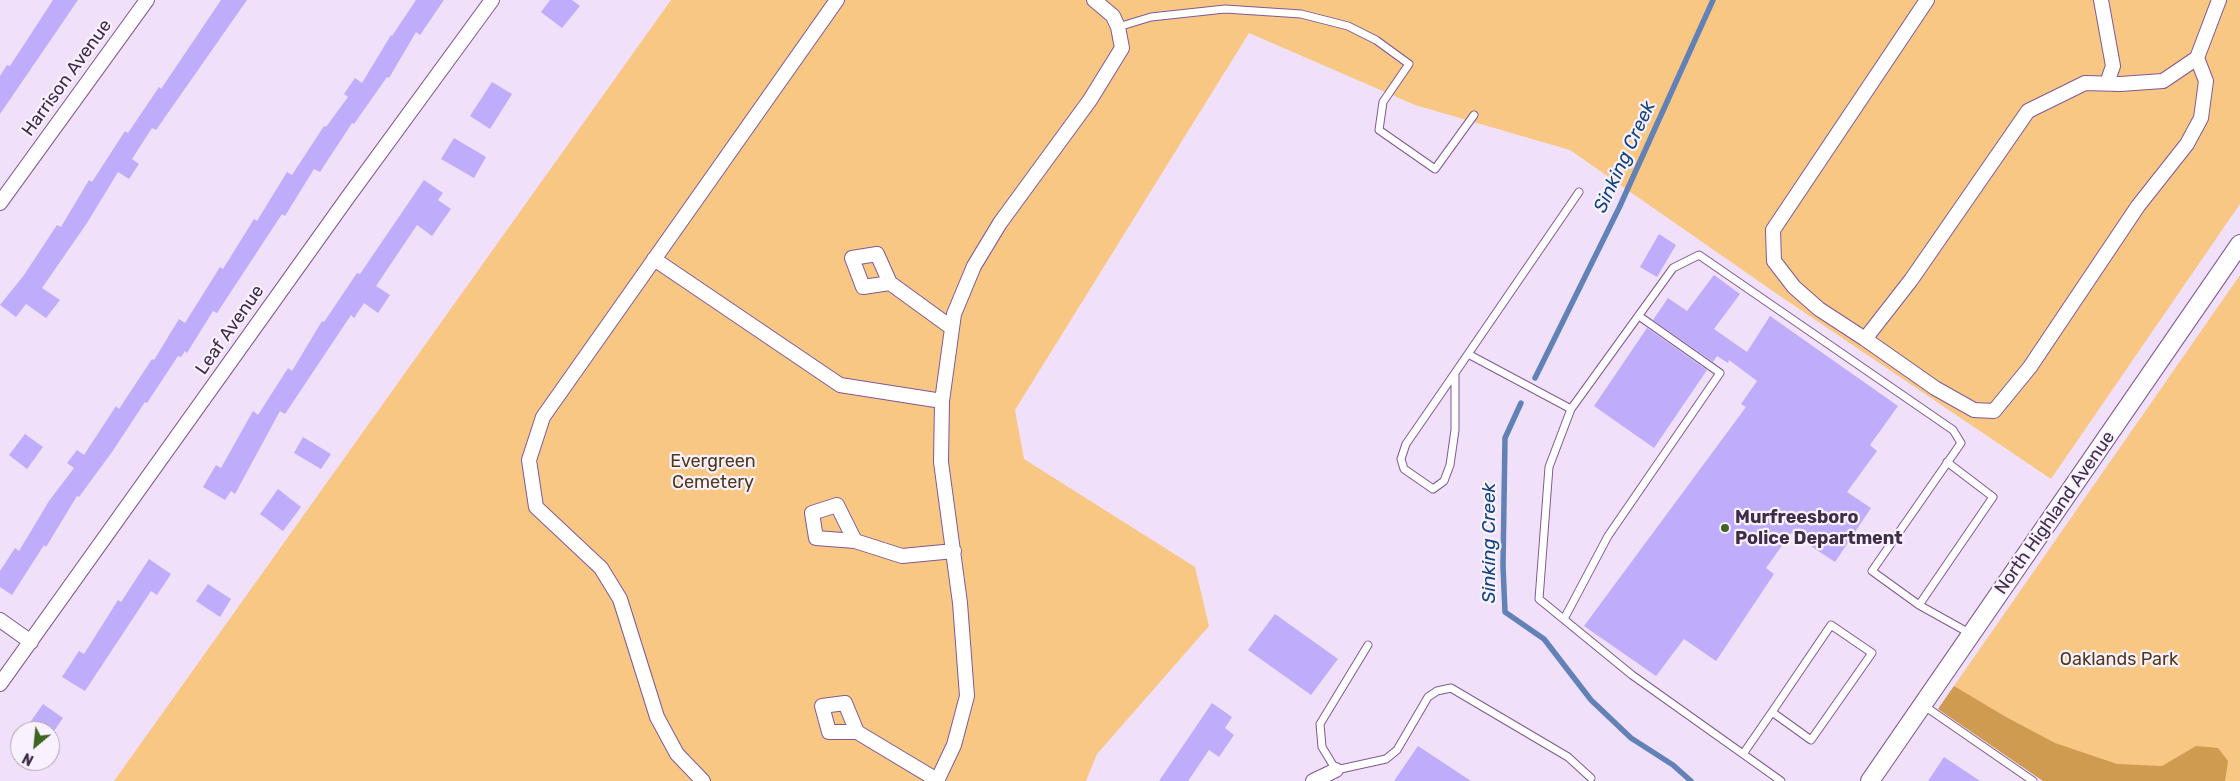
<!DOCTYPE html>
<html>
<head>
<meta charset="utf-8">
<style>
  body { margin:0 }
  #map { position:relative; width:2240px; height:781px; overflow:hidden; background:#f1e0fa; font-family:Rubik,sans-serif }
  canvas { display:block }
  .north { position:absolute; left:10px; top:721px; width:50px; height:50px; box-sizing:border-box; background:#f9f1fe; border:1px solid #afa3b5; border-radius:50%; rotate:208deg; font-size:14px; font-weight:700; line-height:20px; text-align:center; color:#3f2e48 }
  .north::after { content:''; display:block; margin:auto; width:18px; height:22px; background:#3d6420; clip-path:polygon(50% 0,100% 100%,50% 72%,0 100%) }
</style>
</head>
<body>
<div id="map">
<canvas width="2240" height="781"></canvas>
<div class="north">N</div>
</div>
<script>
const context = document.querySelector('canvas').getContext('2d');
context.lineJoin = 'round';
function fillPath(path, color) { context.fillStyle = color; context.fill(path, 'evenodd'); }
const shape = rows => new Path2D(rows.map(r => 'M' + r).join(''));
function stroke(path, color, width, dash) { context.strokeStyle = color; context.lineWidth = width; context.lineCap = dash ? 'butt' : 'round'; context.setLineDash(dash || []); context.stroke(path); }
function label(font, color, halo, rows, align = 'center') {
  context.font = font + ' Rubik,sans-serif'; context.lineWidth = 4.5; context.setLineDash([]); context.textBaseline = 'middle'; context.strokeStyle = halo; context.fillStyle = color; for (const [text, x, y, turn = 0] of rows) {
    context.save(); context.translate(x, y); context.rotate((+turn || 0) * Math.PI / 180); context.textAlign = isNaN(turn) ? turn : align; if (halo) context.strokeText(text, 0, 0); context.fillText(text, 0, 0); context.restore();
  }
}
const green = shape([
  [671,0,2240,0,2240,204,2051,479,1777,294,1570,150,1415,105,1249,33,1015,410,1024,459,1195,567,1209,626,1097,754,1086,781,114,781],
  [2240,275,2240,781,2043,781,1938,709]
]);
const forest = shape([
  [1954,686,2006,717,2055,743,2117,764,2162,766,2196,746,2218,748,2228,761,2225,781,2043,781,1938,709]
]);
const stream = shape([
  [1535,378,1619,208,1713,0],
  [1521,403,1505,438,1503,566,1505,612,1544,639,1591,700,1631,738,1673,765,1691,781]
]);
const building = shape([
  [53,0,78,0,0,114,0,76,7,65,10,66],
  [221,0,247,0,156,130,152,128,132,159,139,164,129,179,118,172,87,223,42,288,60,300,46,318,26,304,16,317,0,305,24,275,57,225,61,227,89,180,92,182,125,131,128,133,159,87,161,89],
  [416,0,444,0,420,35,416,32,389,78,387,77,354,124,352,123,320,172,314,169,285,216,282,214,217,313,213,311,187,353,185,351,181,357,178,356,147,403,145,402,112,452,79,497,77,496,46,547,44,545,12,595,0,587,0,571,15,548,19,551,49,501,74,468,67,463,77,450,84,455,116,406,119,409,152,359,154,360,179,319,185,323,220,267,223,269,254,219,257,221,287,172,292,175,324,126,326,127,348,97,344,94,355,78,362,83,391,35,392,36],
  [550,0,572,0,580,6,562,28,541,12],
  [492,82,512,94,490,129,470,116],
  [454,138,486,157,474,178,441,159],
  [424,180,443,193,438,200,451,209,432,236,417,225,376,286,390,295,378,313,364,303,354,318,351,315,285,414,280,411,235,494,231,491,225,500,203,487,216,465,221,468,253,411,258,415,288,368,292,371,322,321,324,322,357,273,360,274],
  [1659,234,1676,245,1657,277,1640,267],
  [1714,275,1740,294,1714,329,1747,352,1770,316,1898,406,1870,445,1877,451,1847,492,1871,508,1835,562,1791,533,1766,568,1774,574,1716,661,1684,639,1656,676,1584,626,1746,407,1741,404,1757,381,1729,360,1728,363,1717,356,1713,362,1653,320,1668,298,1687,311],
  [1647,328,1707,370,1654,448,1594,406],
  [25,434,43,447,27,469,9,455],
  [303,437,331,454,321,469,294,453],
  [278,489,301,507,283,531,260,514],
  [149,559,171,574,157,595,151,591,85,691,62,677,79,651,84,654,118,600,121,602],
  [208,584,231,599,220,617,196,601],
  [1275,614,1338,659,1311,695,1248,650],
  [1212,703,1232,717,1225,728,1234,735,1219,757,1209,750,1188,781,1159,781],
  [43,704,63,718,54,731,24,731],
  [1418,746,1471,781,1394,781],
  [1944,757,1980,781,1928,781]
]);
const service = shape([
  [1118,27,1151,17,1225,9,1301,14,1348,26,1376,40,1409,64,1383,102,1379,130,1435,169,1474,115],
  [1468,354,1571,409],
  [1455,373,1455,430,1450,465,1444,481,1433,489,1404,469,1401,459,1406,444,1455,373,1468,354,1579,192],
  [1919,605,1993,497,1947,462],
  [1564,619,1608,536,1720,373,1639,316],
  [1368,645,1320,724,1322,747,1336,770,1386,759,1397,750,1428,697,1437,691,1451,688,1568,757,1591,778],
  [1923,705,2033,781],
  [1743,754,1772,712,1831,625,1872,653,1811,740,1772,712],
  [1781,781,1632,675,1539,599,1549,467,1571,409,1673,268,1699,255,1953,430,1961,443,1872,571,1919,605,1971,634]
]);
const minor = shape([
  [1927,0,1773,230,1774,261,1794,287,1819,309,1865,339,1911,280,2028,111,2085,83,2120,84,2163,81,2197,58,2219,0],
  [2101,0,2113,66,2107,83],
  [0,203,147,0],
  [654,259,840,385,942,401],
  [890,283,877,254,852,258,863,287,890,283,952,328],
  [1865,339,1935,388,1974,410,1994,411,2030,367,2138,206,2187,144,2201,118,2206,81,2197,58],
  [855,541,837,505,812,513,816,538,855,541,902,556,954,551],
  [0,620,31,642],
  [0,684,348,197,492,0],
  [857,732,845,703,822,706,829,732,857,732,937,780],
  [703,781,677,754,657,717,620,599,601,568,536,507,529,460,543,417,837,0],
  [937,781,954,745,967,696,960,603,941,462,942,401,954,314,974,266,1000,223,1090,100,1122,48,1118,27,1113,16,1094,0],
  [1313,781,1336,770]
]);
const tertiary = shape([
  [1870,781,2240,244]
]);
const markers = [
  [1725,528,5,"#3d6420"]
];
const streetNames = [
  ["Harrison Avenue",67,78,-54],
  ["Leaf Avenue",230,330,-55],
  ["North Highland Avenue",2055,513,-55]
];
const parkNames = [
  ["Evergreen",713,462],
  ["Cemetery",713,483],
  ["Oaklands Park",2119,660]
];
const poiNames = [
  ["Murfreesboro",1735,518],
  ["Police Department",1735,539]
];
const waterNames = [
  ["Sinking Creek",1625,157,-65],
  ["Sinking Creek",1490,543,-90]
];
fillPath(green, '#f9c784');
fillPath(forest, '#cf9b50');
stroke(stream, '#6282b7', 5.5);
fillPath(building, '#bfacfb');
stroke(service, '#815994', 9);
stroke(minor, '#815994', 16);
stroke(tertiary, '#815994', 20);
stroke(service, '#fff', 7);
stroke(minor, '#fff', 14);
stroke(tertiary, '#fff', 18);
for (const [x, y, r, color] of markers) { const dot = new Path2D(); dot.arc(x, y, r, 0, 2 * Math.PI); context.fillStyle = color; context.fill(dot); stroke(dot, '#f9f1fe', 2); }
label('18px', '#3f2e48', '#f9f1fe', streetNames);
label('18px', '#503a1a', '#f9f1fe', parkNames);
label('bold 18px', '#3f2e48', '#f9f1fe', poiNames, 'left');
label('italic 19px', '#0f4580', '#f9f1fe', waterNames);
</script>
</body>
</html>
